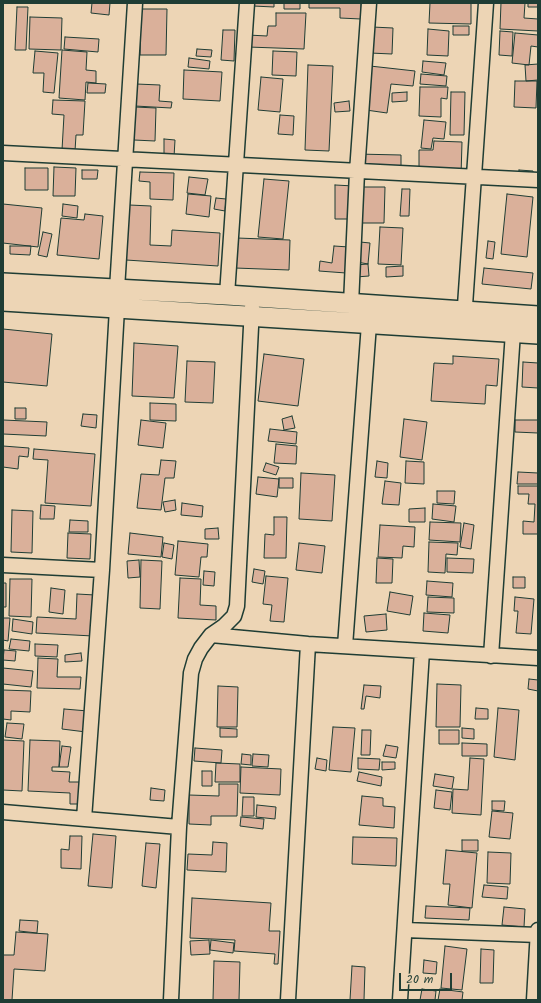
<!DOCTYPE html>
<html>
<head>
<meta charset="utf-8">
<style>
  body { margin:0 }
  #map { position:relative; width:541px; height:1003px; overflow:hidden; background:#edd5b5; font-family:Kalam,sans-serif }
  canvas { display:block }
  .frame { position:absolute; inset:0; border:4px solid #1f3d34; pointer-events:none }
  .scale { position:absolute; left:399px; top:973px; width:53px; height:18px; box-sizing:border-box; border:2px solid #1f3d34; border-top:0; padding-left:5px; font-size:12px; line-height:14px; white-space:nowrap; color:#1f3d34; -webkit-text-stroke:3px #edd5b5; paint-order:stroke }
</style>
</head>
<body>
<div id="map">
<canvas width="541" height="1003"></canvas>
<div class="frame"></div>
<div class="scale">20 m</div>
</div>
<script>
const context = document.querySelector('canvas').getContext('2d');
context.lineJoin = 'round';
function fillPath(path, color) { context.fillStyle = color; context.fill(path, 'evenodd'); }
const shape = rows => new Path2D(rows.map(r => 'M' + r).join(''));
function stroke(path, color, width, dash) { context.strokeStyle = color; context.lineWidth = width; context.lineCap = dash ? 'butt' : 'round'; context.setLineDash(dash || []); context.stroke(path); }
const building = shape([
  [92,3,110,3,109,15,91,13,92,3],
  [253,3,274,3,274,7,253,6,253,3],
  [284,3,300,3,300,9,284,9,284,3],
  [309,3,361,3,361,19,340,18,340,8,309,8,309,3],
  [430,3,471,3,471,24,429,23,430,3],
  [501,3,525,3,524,18,538,19,538,31,500,29,501,3],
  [528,3,538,3,538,7,528,7,528,3],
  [17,7,28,7,26,50,15,50,17,7],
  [141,9,167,9,166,55,140,55,141,9],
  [276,13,306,13,304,49,248,47,248,35,267,36,268,26,276,26,276,13],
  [30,17,62,18,61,50,29,49,30,17],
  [453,26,469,26,469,35,453,35,453,26],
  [372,27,393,28,392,54,370,53,372,27],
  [428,29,449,31,448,56,427,55,428,29],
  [223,30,235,30,234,61,221,60,223,30],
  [500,31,513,32,512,56,499,55,500,31],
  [515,33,538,35,538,47,531,46,529,65,512,63,515,33],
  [65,37,99,39,98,52,64,49,65,37],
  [197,49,212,50,211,57,196,56,197,49],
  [62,50,87,52,86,70,96,71,96,83,86,82,85,100,59,98,62,50],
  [35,51,58,53,54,93,43,92,44,73,33,73,35,51],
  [273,51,297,52,296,76,272,75,273,51],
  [189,58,210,61,209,69,188,67,189,58],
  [423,61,446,63,444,75,422,72,423,61],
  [538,64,538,80,526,81,525,65,538,64],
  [308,65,333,66,329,151,305,150,308,65],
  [370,66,415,71,413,86,391,84,387,113,366,110,370,66],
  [184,70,222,72,220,101,183,99,184,70],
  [421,74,447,76,446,86,420,84,421,74],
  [261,77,283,79,280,112,258,110,261,77],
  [515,81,537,81,536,108,514,107,515,81],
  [88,83,106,84,105,93,87,93,88,83],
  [136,84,160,85,159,101,172,102,171,108,135,106,136,84],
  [420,87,448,87,447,99,441,98,441,117,419,116,420,87],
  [407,92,407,101,392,102,392,93,407,92],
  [451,92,465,92,464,135,450,135,451,92],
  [53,100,85,101,83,135,76,135,75,151,62,150,64,115,52,114,53,100],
  [349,101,350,111,335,112,334,103,349,101],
  [135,107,156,108,155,141,134,140,135,107],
  [280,115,294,116,293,135,278,134,280,115],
  [424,120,446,122,444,139,433,138,431,149,421,148,424,120],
  [164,139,175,140,174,157,164,157,164,139],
  [434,141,462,142,461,176,419,176,419,150,433,150,434,141],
  [356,154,401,155,401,177,355,175,356,154],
  [54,167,76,168,75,196,53,196,54,167],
  [25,168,48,168,48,190,25,190,25,168],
  [82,170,98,170,97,179,82,179,82,170],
  [519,170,533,171,533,181,519,181,519,170],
  [140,172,174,173,173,200,150,199,150,182,139,181,140,172],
  [189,177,208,179,205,195,187,193,189,177],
  [264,179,289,181,283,239,258,237,264,179],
  [335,185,354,186,354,219,335,219,335,185],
  [362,187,385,187,384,223,361,223,362,187],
  [402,189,410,189,409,216,400,216,402,189],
  [188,194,211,196,209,217,186,214,188,194],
  [507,194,533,197,527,257,501,254,507,194],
  [216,198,226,199,225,211,214,209,216,198],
  [3,204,42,208,38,247,3,243,3,204],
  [63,204,78,206,77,218,62,216,63,204],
  [129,205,151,206,150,245,171,246,172,230,220,233,218,266,126,260,129,205],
  [85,214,103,216,99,259,57,255,61,218,84,220,85,214],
  [380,227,403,228,401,265,378,264,380,227],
  [43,232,52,234,47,257,38,255,43,232],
  [237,238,290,240,289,270,235,268,237,238],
  [488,241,495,242,493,259,486,258,488,241],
  [360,242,370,243,368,264,357,262,360,242],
  [10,246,31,246,30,255,10,254,10,246],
  [334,246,349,247,346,273,319,271,320,261,332,263,334,246],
  [368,264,369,276,356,277,355,265,368,264],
  [403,266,403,276,386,277,386,267,403,266],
  [484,268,533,273,531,289,482,284,484,268],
  [3,329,52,334,47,386,3,382,3,329],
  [134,343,178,346,174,398,132,396,134,343],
  [264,354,304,359,298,406,258,401,264,354],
  [453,356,499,359,497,386,486,385,485,404,431,401,434,363,453,364,453,356],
  [187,361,215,362,213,403,185,402,187,361],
  [523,362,538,363,538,388,522,387,523,362],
  [150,403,176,404,176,421,150,420,150,403],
  [15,408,26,408,26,419,15,419,15,408],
  [83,414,97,415,96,428,81,426,83,414],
  [292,416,295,428,284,430,282,419,292,416],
  [404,419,427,422,422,460,400,457,404,419],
  [3,420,47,422,46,436,3,434,3,420],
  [141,420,166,423,163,448,138,445,141,420],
  [515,420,538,420,538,433,515,432,515,420],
  [270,429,297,432,296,444,268,441,270,429],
  [276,444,297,446,296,464,274,463,276,444],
  [3,446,29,448,28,457,19,456,18,469,3,467,3,446],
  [34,449,95,454,91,506,45,503,48,460,33,459,34,449],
  [161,460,176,461,174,478,165,478,161,510,137,508,141,474,159,475,161,460],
  [377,461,388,463,387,478,375,477,377,461],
  [406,461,424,462,424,484,405,483,406,461],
  [266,463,279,467,276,475,263,471,266,463],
  [518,472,538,473,538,484,517,484,518,472],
  [301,473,335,475,332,521,299,519,301,473],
  [258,477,279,479,277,497,256,494,258,477],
  [279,478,293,478,293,488,279,488,279,478],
  [385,481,401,483,399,505,382,504,385,481],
  [518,486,538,486,538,534,523,534,523,521,534,522,535,504,528,504,529,494,518,494,518,486],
  [437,491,455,491,454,504,437,503,437,491],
  [175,500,176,510,165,512,163,502,175,500],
  [182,503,203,506,202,517,181,515,182,503],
  [433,504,456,506,454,522,432,519,433,504],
  [41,505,55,506,54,519,40,519,41,505],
  [425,508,425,522,409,522,409,509,425,508],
  [12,510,33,511,32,553,11,552,12,510],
  [274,517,287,517,286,558,264,558,265,534,274,535,274,517],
  [70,520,88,521,88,532,69,532,70,520],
  [430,522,461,523,460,542,429,540,430,522],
  [464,523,474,525,471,549,460,547,464,523],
  [380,525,415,527,414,547,403,546,402,558,378,557,380,525],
  [218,528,219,539,205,539,205,529,218,528],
  [68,533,91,534,90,559,67,558,68,533],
  [130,533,163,537,161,557,128,554,130,533],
  [178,541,208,544,207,557,201,557,199,577,175,575,178,541],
  [429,542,458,543,457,555,446,554,445,573,428,572,429,542],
  [164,543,174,545,172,559,162,557,164,543],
  [299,543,325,546,322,573,296,570,299,543],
  [377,558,393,559,392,583,376,583,377,558],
  [447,558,474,559,473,573,447,572,447,558],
  [139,560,140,577,128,578,127,561,139,560],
  [141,560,162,561,160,609,140,608,141,560],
  [254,569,265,571,263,584,252,582,254,569],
  [204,571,215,572,214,586,203,585,204,571],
  [266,576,288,578,284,622,270,621,272,605,263,604,266,576],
  [513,577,525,577,525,588,513,588,513,577],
  [180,578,201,579,200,605,216,606,216,620,178,618,180,578],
  [10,579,32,579,31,617,9,616,10,579],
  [427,581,453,583,452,597,426,595,427,581],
  [3,583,6,583,6,607,3,607,3,583],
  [51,588,65,590,63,614,49,612,51,588],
  [390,592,413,596,410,615,387,611,390,592],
  [77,594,95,595,93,636,36,633,37,617,76,619,77,594],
  [428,597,454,598,454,613,427,612,428,597],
  [515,597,534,599,531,634,516,633,518,611,514,611,515,597],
  [424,613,450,615,448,633,423,631,424,613],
  [386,614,387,630,366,632,364,616,386,614],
  [3,618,10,618,8,641,3,640,3,618],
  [13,619,33,622,32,634,12,631,13,619],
  [11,639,30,641,29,651,9,649,11,639],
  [35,644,58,645,57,657,35,656,35,644],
  [4,650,16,651,15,661,3,660,4,650],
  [81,653,82,661,65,662,65,655,81,653],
  [38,658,58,659,57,677,81,677,80,689,37,688,38,658],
  [3,668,33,671,31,687,3,684,3,668],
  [529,679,538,680,538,691,528,689,529,679],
  [437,684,461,685,460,727,436,727,437,684],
  [364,685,381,686,380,698,366,696,364,709,361,709,364,685],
  [218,686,238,687,237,727,217,727,218,686],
  [3,690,31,691,30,712,11,711,11,720,3,719,3,690],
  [476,708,488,709,488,719,475,719,476,708],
  [498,708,519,710,515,760,494,757,498,708],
  [64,709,88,711,86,732,62,729,64,709],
  [7,723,24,724,22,739,5,737,7,723],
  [333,727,355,728,351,772,329,770,333,727],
  [220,728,237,729,237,737,220,737,220,728],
  [462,728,474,729,474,739,462,738,462,728],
  [362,730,371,730,370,755,361,755,362,730],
  [439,730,459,730,459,744,439,744,439,730],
  [3,740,24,741,22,791,3,790,3,740],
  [30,740,60,741,59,767,52,767,52,771,70,772,69,782,80,782,79,804,70,804,70,793,28,791,30,740],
  [462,743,487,744,487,756,462,756,462,743],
  [386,745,398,747,396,758,383,756,386,745],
  [62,746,71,747,68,767,59,767,62,746],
  [195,748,222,750,221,763,194,761,195,748],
  [242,754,251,755,251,765,241,764,242,754],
  [253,754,269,755,268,767,252,766,253,754],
  [317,758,327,760,326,771,315,769,317,758],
  [358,758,380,759,379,770,358,769,358,758],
  [470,758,484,759,481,815,452,813,453,789,468,790,470,758],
  [382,762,395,762,395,769,382,770,382,762],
  [216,763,240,764,240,782,215,782,216,763],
  [241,767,281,769,280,795,240,793,241,767],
  [202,771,212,771,212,786,202,786,202,771],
  [359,772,382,777,381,786,357,781,359,772],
  [435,774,454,777,452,789,433,786,435,774],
  [219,784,238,784,237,816,211,816,211,825,189,824,189,795,219,796,219,784],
  [151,788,165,790,164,801,150,800,151,788],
  [436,790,452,792,450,810,434,808,436,790],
  [362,796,383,798,383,806,395,807,394,828,359,825,362,796],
  [243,797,254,797,254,816,242,816,243,797],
  [492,801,505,801,504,811,492,810,492,801],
  [257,805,276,807,275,819,256,817,257,805],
  [492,811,513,813,510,839,489,837,492,811],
  [241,817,264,819,263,829,240,826,241,817],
  [93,834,116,836,112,888,88,886,93,834],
  [70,836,82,836,81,869,61,868,61,849,69,850,70,836],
  [353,837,397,838,396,866,352,864,353,837],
  [462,840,478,840,478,851,462,851,462,840],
  [213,842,227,843,226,872,187,870,188,854,212,855,213,842],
  [146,843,160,844,156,888,142,886,146,843],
  [446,850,477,853,472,908,448,905,450,884,443,884,446,850],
  [488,852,511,853,510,884,487,883,488,852],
  [484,885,508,887,507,899,482,897,484,885],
  [192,898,271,903,269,931,280,931,278,964,274,964,275,954,234,951,235,940,190,938,192,898],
  [426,906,470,908,469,920,425,918,426,906],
  [504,907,525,909,524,927,502,925,504,907],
  [20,920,38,921,37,933,19,931,20,920],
  [16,932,48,934,45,971,14,969,12,1000,3,1000,3,955,14,955,16,932],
  [209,940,210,954,191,955,190,941,209,940],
  [211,940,234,943,233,953,210,950,211,940],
  [445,946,467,949,462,990,441,988,445,946],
  [481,949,494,950,493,983,480,983,481,949],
  [424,960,437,962,436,974,423,973,424,960],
  [214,961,240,962,239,1000,213,1000,214,961],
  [352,966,365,967,364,1000,350,1000,352,966],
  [422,989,436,991,435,1000,420,1000,422,989],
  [440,989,463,992,462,1000,438,1000,440,989]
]);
const street = shape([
  [3,153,538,180],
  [117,289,135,3],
  [227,295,247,3],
  [351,304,357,172,369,3],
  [464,320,486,3],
  [3,565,102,570],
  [211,635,308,644,538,658],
  [345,646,369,324],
  [491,656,513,332],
  [3,812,179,827],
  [84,819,102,570,117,308],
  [405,930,538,935],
  [171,1000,179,827,191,673,195,659,201,648,211,635,224,626,234,616,237,606,252,307],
  [288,1000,308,644],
  [400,1000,422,651],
  [534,1000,538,930]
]);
const secondary = shape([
  [3,283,227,295,538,316],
  [3,301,538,334]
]);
fillPath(building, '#dab09a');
stroke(building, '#1f3d34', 1);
stroke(street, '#1f3d34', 17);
stroke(secondary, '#1f3d34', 22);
stroke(street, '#edd5b5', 14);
stroke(secondary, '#edd5b5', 19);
</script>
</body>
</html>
